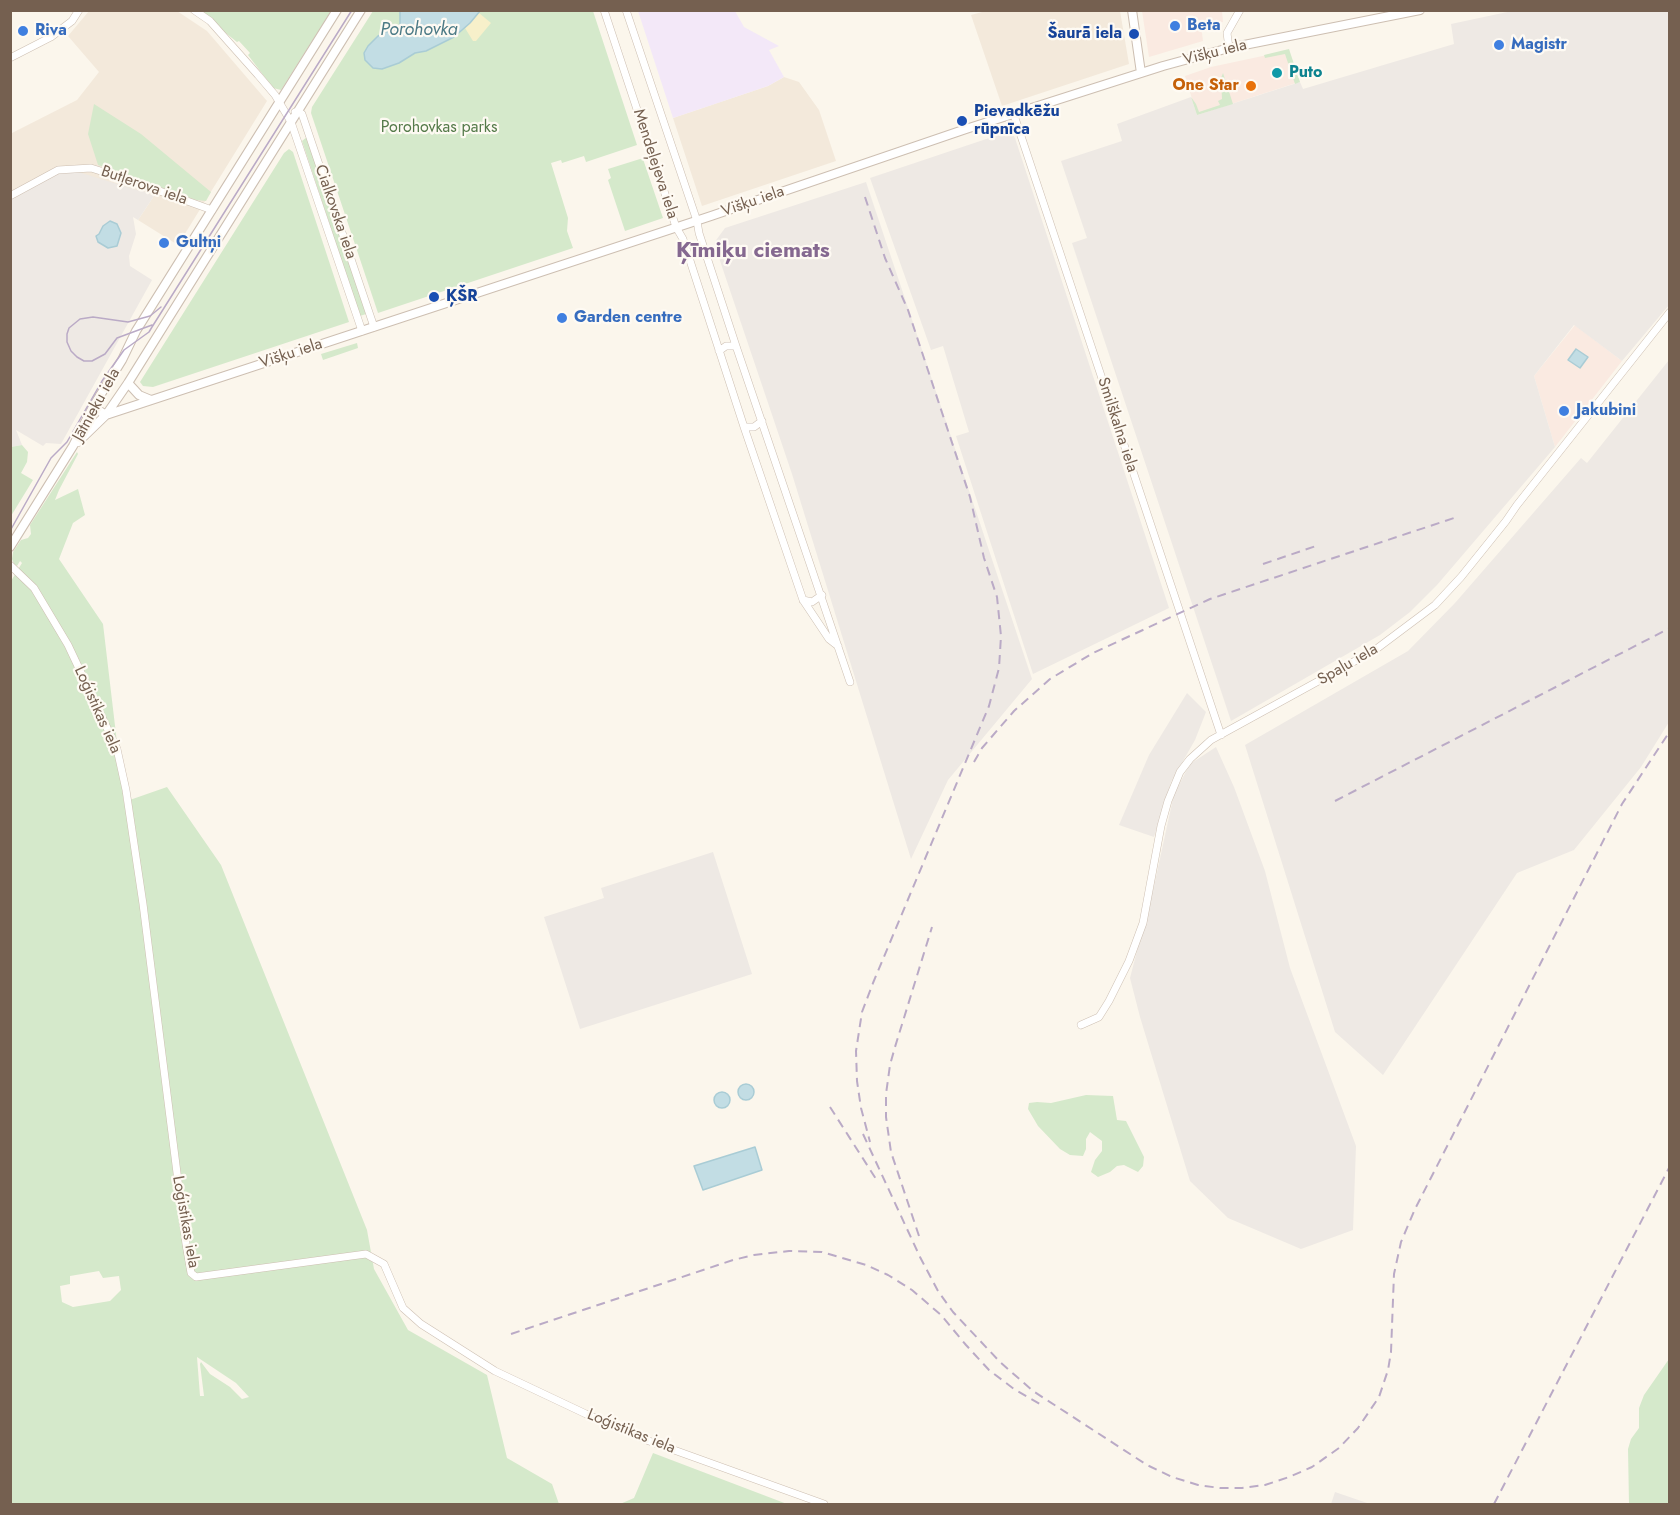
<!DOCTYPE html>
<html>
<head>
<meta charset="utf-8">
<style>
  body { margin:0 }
  #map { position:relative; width:1680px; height:1515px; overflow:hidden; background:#fbf6ec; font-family:Jost,sans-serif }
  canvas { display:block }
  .frame { position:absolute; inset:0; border:12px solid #756050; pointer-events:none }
</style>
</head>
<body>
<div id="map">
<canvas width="1680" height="1515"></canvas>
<div class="frame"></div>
</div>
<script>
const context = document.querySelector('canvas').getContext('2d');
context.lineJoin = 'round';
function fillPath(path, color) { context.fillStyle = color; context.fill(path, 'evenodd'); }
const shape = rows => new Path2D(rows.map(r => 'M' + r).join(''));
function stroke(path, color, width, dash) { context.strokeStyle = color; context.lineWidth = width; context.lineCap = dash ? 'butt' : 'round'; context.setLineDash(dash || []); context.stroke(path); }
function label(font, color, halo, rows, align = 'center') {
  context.font = font + ' Jost,sans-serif'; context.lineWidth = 4.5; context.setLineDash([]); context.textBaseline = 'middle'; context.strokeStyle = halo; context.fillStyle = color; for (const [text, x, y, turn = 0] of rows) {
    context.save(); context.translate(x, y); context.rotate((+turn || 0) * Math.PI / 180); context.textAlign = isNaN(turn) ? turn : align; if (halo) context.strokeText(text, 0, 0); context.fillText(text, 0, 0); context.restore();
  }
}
const residential = shape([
  [89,11,177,11,207,31,267,101,178,245,138,220,154,196,147,193,57,174,11,200,10,132,12,133,77,100,99,72,68,36],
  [986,11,1120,11,1129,64,1002,106,971,15],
  [784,77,799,82,819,110,836,161,702,206,673,118,768,86]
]);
const commercial = shape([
  [1142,11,1222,11,1223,22,1201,25,1203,41,1149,57],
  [1286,51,1296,83,1197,115,1185,76,1211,67],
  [1575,325,1622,361,1555,447,1534,376]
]);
const industrial = shape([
  [1512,11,1669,11,1669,305,1622,361,1574,325,1534,376,1555,447,1437,585,1410,612,1380,635,1231,721,1072,243,1087,238,1061,161,1122,141,1117,124,1191,97,1197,115,1300,82,1303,89,1454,44,1451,24],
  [1010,131,1015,138,1169,608,1033,674,956,436,969,432,943,346,931,350,870,178],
  [75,171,140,191,141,190,154,196,138,220,133,217,136,234,129,256,130,266,152,280,61,444,46,443,43,446,16,430,22,445,11,447,11,200,57,174],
  [866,182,1032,679,948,780,911,859,792,474,714,243,725,228],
  [1669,360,1669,722,1641,767,1574,850,1517,873,1383,1075,1335,1032,1245,745,1408,651,1455,603,1581,458,1587,463],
  [1187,693,1206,712,1195,740,1171,782,1154,837,1119,825,1149,755],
  [1216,747,1234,787,1265,871,1290,968,1356,1146,1353,1230,1301,1249,1228,1218,1190,1181,1140,1017,1130,978,1154,886,1174,794,1190,764],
  [713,852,752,974,580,1029,544,917,604,898,601,888],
  [1335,1492,1370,1504,1331,1504]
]);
const education = shape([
  [638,11,735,11,744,27,779,46,769,50,784,77,768,86,673,118]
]);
const green = shape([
  [198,11,331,11,281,90,273,88,248,55,250,53,239,41,237,42],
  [373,11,593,11,637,145,586,162,584,156,562,163,561,160,551,163,568,218,567,231,573,248,378,313,311,113,312,107],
  [1289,49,1300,82,1295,84,1285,54,1265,58,1264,55],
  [1223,73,1233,104,1197,115,1191,97,1196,104,1199,112,1220,105,1218,101,1222,99,1221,78],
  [94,104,141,134,211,192,206,201,196,200,98,165,88,134],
  [307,137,366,314,360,316,302,141],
  [289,149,293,152,349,322,153,387,143,386,140,382,284,153],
  [640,159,643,159,663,218,625,231,608,180,611,178,608,169],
  [357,343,358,348,323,360,321,354],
  [22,445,28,452,27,462,21,473,33,480,11,516,11,447],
  [77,452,78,454,59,490,55,500,78,489,85,515,73,523,59,559,103,624,124,802,167,787,221,865,367,1230,374,1269,408,1330,487,1375,507,1458,552,1484,559,1504,11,1504,11,581,22,563,20,561,17,566,14,564,12,559,13,552,21,540,28,538,31,534,30,525],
  [99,1271,103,1278,119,1276,121,1290,110,1301,73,1307,62,1302,60,1286,70,1284,70,1276],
  [197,1357,236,1383,249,1397,242,1399,230,1387,210,1374,201,1362,200,1364,204,1396,200,1396],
  [1086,1095,1113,1096,1117,1120,1126,1121,1144,1157,1143,1166,1138,1172,1124,1165,1117,1166,1110,1172,1098,1177,1091,1172,1095,1160,1102,1151,1102,1141,1090,1132,1086,1139,1086,1149,1083,1156,1070,1155,1060,1149,1038,1126,1028,1109,1029,1103,1037,1102,1051,1103],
  [1669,1359,1669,1504,1629,1504,1628,1449,1631,1439,1639,1428,1639,1408,1644,1395],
  [653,1453,787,1504,620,1504,634,1498]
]);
const sand = shape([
  [479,13,491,23,476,41,473,41,465,28]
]);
const water = shape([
  [400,11,400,10,480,11,470,23,454,37,426,51,415,53,399,63,382,69,373,68,365,60,364,53,368,46,378,36,386,32,394,30,400,25,400,11],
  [110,221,117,224,121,233,117,246,108,248,98,242,96,236,99,234,103,226,110,221],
  [1576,349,1588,357,1580,368,1568,360,1576,349],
  '738 1092a8 8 0 1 1 16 0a8 8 0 1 1-16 0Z',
  '714 1100a8 8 0 1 1 16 0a8 8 0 1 1-16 0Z',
  [755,1147,762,1170,703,1190,694,1166,755,1147]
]);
const minor = shape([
  [194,10,210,21,258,75,275,95,291,122,362,331],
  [604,10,676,227,683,239,744,427,803,600,829,639,838,646],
  [626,10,697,221,699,233,736,346,850,682],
  [1229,48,1227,33,1240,10],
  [10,58,51,37,72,21,79,10],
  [295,112,298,111,302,114,374,327],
  [1014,115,1221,735],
  [10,196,58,170,91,168,132,181,212,210],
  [719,351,726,346,736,346],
  [744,427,754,427,762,421],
  [10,565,34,588,68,645,117,749,126,790,143,904,186,1244,191,1273,196,1277,366,1254,384,1264,403,1308,421,1324,495,1371,586,1414,649,1441,824,1504],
  [803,600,812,602,822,595],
  [1081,1025,1099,1017,1109,1001,1129,961,1143,923,1161,826,1168,801,1180,772,1190,759,1211,740,1375,650,1435,605,1461,577,1506,521,1517,505,1670,312]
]);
const tertiary = shape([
  [1132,10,1141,73],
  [128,383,139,395,151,400],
  [93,407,106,415,711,216,966,129,1163,66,1229,48,1420,10],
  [78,442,106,415,128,383,361,10],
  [10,547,73,446,93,407,122,360,136,331,337,10]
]);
const tram = shape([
  [152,325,117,338,105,354,92,361,84,361,77,357,71,351,67,342,67,334,69,328,80,319,93,317,128,322,150,316,161,307],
  [10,531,51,458,67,442,102,381,124,350,149,332,152,327,352,10]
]);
const rail = shape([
  [865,197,885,258,908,310,970,497,984,558,997,597,1001,636,999,668,989,706,873,983,862,1012,856,1051,857,1081,861,1108,870,1142],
  [1263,564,1319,545],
  [974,762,982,748,1014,711,1050,679,1093,653,1210,599,1454,518],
  [1335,801,1670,628],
  [830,1107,876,1179],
  [863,1134,920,1257,938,1291,953,1312,1000,1362,1033,1391,1147,1465,1172,1477,1198,1485,1220,1488,1242,1488,1265,1485,1289,1477,1312,1467,1339,1448,1358,1428,1379,1397,1388,1370,1391,1352,1394,1274,1401,1242,1415,1209,1622,804,1670,731],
  [919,1236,891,1152,886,1117,886,1094,890,1065,895,1047,932,927],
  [511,1334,733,1260,754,1255,789,1251,822,1252,866,1265,888,1275,912,1290,941,1315,966,1345,989,1370,1014,1389,1040,1404],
  [1494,1504,1670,1166]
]);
const markers = [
  [1175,26,6,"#3f7fe0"],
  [23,31,6,"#3f7fe0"],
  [1134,34,6,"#1a4fb4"],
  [1499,45,6,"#3f7fe0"],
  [1277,73,6,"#0f9aa8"],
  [1251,86,6,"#e8710a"],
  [962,121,6,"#1a4fb4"],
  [164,243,6,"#3f7fe0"],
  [434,297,6,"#1a4fb4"],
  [562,318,6,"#3f7fe0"],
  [1564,411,6,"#3f7fe0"]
];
const shopNames = [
  ["Beta",1187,26],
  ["Riva",35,31],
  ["Magistr",1511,45],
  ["Gultņi",176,243],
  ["Garden centre",574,318],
  ["Jakubini",1576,411]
];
const transitNames = [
  ["Šaurā iela",1122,34,"right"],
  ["Pievadkēžu",974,112],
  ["rūpnīca",974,130],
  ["ĶŠR",446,297]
];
const streetNames = [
  ["Višķu iela",1215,53,-14],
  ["Mendeļejeva iela",655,164,72],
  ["Butļerova iela",144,186,19],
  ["Višķu iela",753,202,-19],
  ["Cialkovska iela",335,212,71],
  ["Višķu iela",291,354,-18],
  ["Jātnieku iela",97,405,-61],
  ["Smilškalna iela",1117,425,72],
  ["Spaļu iela",1348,665,-30],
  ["Loģistikas iela",97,710,66],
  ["Loģistikas iela",185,1222,80],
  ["Loģistikas iela",631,1432,22]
];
const cultureNames = [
  ["Puto",1289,73]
];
const foodNames = [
  ["One Star",1239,86]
];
const parkNames = [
  ["Porohovkas parks",439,128]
];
const waterNames = [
  ["Porohovka",419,31]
];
const districtNames = [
  ["Ķīmiķu ciemats",753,252]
];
fillPath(residential, '#f3e9db');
fillPath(commercial, '#faeae1');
fillPath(industrial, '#eee9e4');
fillPath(education, '#f3e8f8');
fillPath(green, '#d5e9cb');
fillPath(sand, '#f7f0ca');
fillPath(water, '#c2dde4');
stroke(water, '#a9ccd5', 1.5);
stroke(minor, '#cdbfb2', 8);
stroke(tertiary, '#cdbfb2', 10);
stroke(minor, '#fff', 7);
stroke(tertiary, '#fff', 8);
stroke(tram, '#baaac6', 1.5);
stroke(rail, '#baaac6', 2, [9, 6]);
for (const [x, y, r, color] of markers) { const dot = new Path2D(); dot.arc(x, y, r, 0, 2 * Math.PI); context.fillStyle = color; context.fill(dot); stroke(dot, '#fefaf3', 2); }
label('bold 16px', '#366cbe', '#fefaf3', shopNames, 'left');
label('bold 16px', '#164399', '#fefaf3', transitNames, 'left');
label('16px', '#756050', '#fefaf3', streetNames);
label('bold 16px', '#0d838f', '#fefaf3', cultureNames, 'left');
label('bold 16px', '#c56008', '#fefaf3', foodNames, 'right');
label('16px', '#547a49', '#fefaf3', parkNames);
label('italic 18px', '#4c7a86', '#fefaf3', waterNames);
label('bold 22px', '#856890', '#fefaf3', districtNames);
</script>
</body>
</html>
